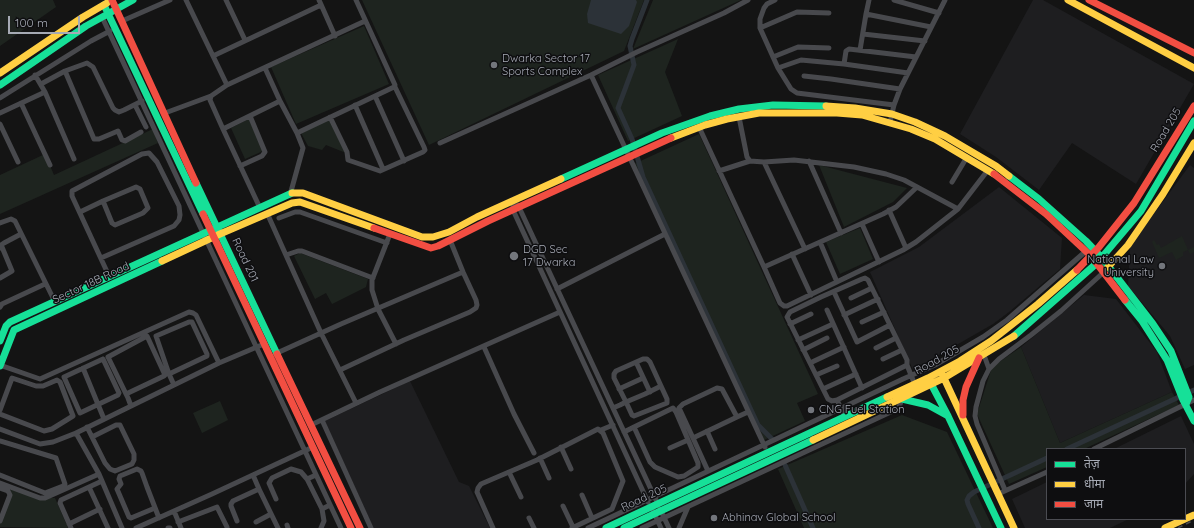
<!DOCTYPE html>
<html>
<head>
<meta charset="utf-8">
<style>
  body { margin:0 }
  #map { position:relative; width:1194px; height:528px; overflow:hidden; background:#141414; font-family:Quicksand,"Noto Sans Devanagari",sans-serif }
  canvas { display:block }
  .legend { position:absolute; left:1046px; top:448px; width:140px; height:72px; box-sizing:border-box; background:#0e0e10; border:1px solid #4b4c52; margin:0; padding:5px 7px; list-style:none; font-size:12px; color:#a6aab4 }
  .legend li { display:flex; align-items:center; gap:8px; height:20px }
  .legend b { width:20px; border:1px solid #4b4c52 }
  .scale { position:absolute; left:8px; top:16px; width:72px; height:18px; box-sizing:border-box; border:2px solid #a6aab4; border-top:0; padding-left:5px; font-size:12px; line-height:14px; white-space:nowrap; color:#a6aab4; -webkit-text-stroke:3px #0e0e10; paint-order:stroke }
</style>
</head>
<body>
<div id="map">
<canvas width="1194" height="528"></canvas>
<ul class="legend">
<li><b style="height:5px;background:#16e098"></b>तेज़</li>
<li><b style="height:5px;background:#ffcf43"></b>धीमा</li>
<li><b style="height:5px;background:#f24e42"></b>जाम</li>
</ul>
<div class="scale">100 m</div>
</div>
<script>
const context = document.querySelector('canvas').getContext('2d');
context.lineJoin = 'round';
function fillPath(path, color) { context.fillStyle = color; context.fill(path, 'evenodd'); }
const shape = rows => new Path2D(rows.map(r => 'M' + r).join(''));
function stroke(path, color, width, dash) { context.strokeStyle = color; context.lineWidth = width; context.lineCap = dash ? 'butt' : 'round'; context.setLineDash(dash || []); context.stroke(path); }
function label(font, color, halo, rows, align = 'center') {
  context.font = font + ' Quicksand,sans-serif'; context.lineWidth = 3; context.setLineDash([]); context.textBaseline = 'middle'; context.strokeStyle = halo; context.fillStyle = color; for (const [text, x, y, turn = 0] of rows) {
    context.save(); context.translate(x, y); context.rotate((+turn || 0) * Math.PI / 180); context.textAlign = isNaN(turn) ? turn : align; if (halo) context.strokeText(text, 0, 0); context.fillText(text, 0, 0); context.restore();
  }
}
const built = shape([
  [1033,0,1043,0,1194,84,1136,184,1072,143,1039,190,996,157,960,134],
  [1190,165,1194,168,1194,365,1185,369,1170,336,1128,286,1130,246],
  [999,187,1062,238,1060,269,1009,312,993,324,913,370,870,272,919,247],
  [1084,295,1116,299,1157,352,1172,392,1060,443,1021,347],
  [410,381,459,482,469,486,490,528,373,528,325,421],
  [1181,416,1194,444,1194,474,1185,484,1185,449,1114,449],
  [1047,482,1047,519,1129,519,1110,528,1025,528,1012,499]
]);
const green = shape([
  [0,0,53,0,56,7,0,46],
  [362,0,644,0,624,51,429,145],
  [653,0,741,0,633,49],
  [364,26,389,84,296,124,271,67],
  [678,39,665,72,682,116,628,141,598,75],
  [249,119,263,151,245,159,231,128],
  [330,119,346,153,326,145,322,150,308,146,301,133],
  [153,129,158,143,0,214,0,175,45,154,54,175],
  [699,134,818,394,797,403,805,421,762,441,634,164],
  [819,165,907,188,893,202,844,227],
  [860,228,873,259,840,274,826,242],
  [1182,236,1188,250,1194,247,1194,252,1190,254,1188,250,1183,252,1183,256,1176,260,1172,252,1159,258,1152,242,1154,240,1157,245,1159,244,1161,248],
  [300,253,368,279,366,287,332,304,326,293,315,299,294,256],
  [1021,347,1060,443,1172,392,1179,405,1084,449,1047,449,1047,467,1009,484,977,414,992,367],
  [220,401,228,420,202,433,193,413],
  [902,415,947,432,993,528,804,528,778,469],
  [11,488,40,498,55,498,68,528,0,527,0,518]
]);
const water = shape([
  [591,0,636,0,637,2,629,26,621,34,588,23,587,14]
]);
const canal = shape([
  [647,0,632,39,630,46,634,65,618,108,632,139,643,177,758,425,772,439],
  [1067,449,1194,390],
  [785,465,813,528],
  [979,528,968,504,967,500,969,496,974,492,1047,458]
]);
const street = shape([
  [186,0,227,85],
  [226,0,245,40],
  [319,0,335,36],
  [775,0,767,4,764,8,760,19,760,28,778,68,791,89,797,93,894,105],
  [894,0,939,13],
  [866,14,869,0],
  [102,17,341,528],
  [122,21,170,0],
  [760,28,797,12,829,13],
  [863,34,925,41],
  [860,50,866,14,931,27],
  [213,56,321,5],
  [773,57,798,47,829,48],
  [778,68,801,60,844,64],
  [65,71,94,139,99,139,118,131,122,140,125,141,141,132],
  [908,73,844,64,846,51,849,49,916,57],
  [35,75,45,92,74,159],
  [591,75,765,447],
  [804,76,831,79,900,89],
  [41,84,65,71,87,63,93,67,113,108,115,110,119,112,124,110,142,101],
  [375,96,404,161],
  [0,98,91,41,110,31],
  [280,101,297,133,303,148,290,195],
  [21,103,50,165],
  [135,105,146,127],
  [355,105,383,169],
  [0,113,45,92],
  [165,113,211,96],
  [330,117,347,152,348,160,380,171,423,152,425,150,424,147,395,87],
  [739,117,747,157,750,161,764,162,794,160,854,167,886,174,904,180,958,209,988,170],
  [890,122,894,105,900,89,945,0],
  [0,124,18,162],
  [699,127,764,267,883,214,896,207,917,187],
  [223,129,280,101,265,68],
  [297,133,394,87,395,85,356,0],
  [440,143,591,75,637,52,724,13,748,0],
  [809,161,841,233],
  [764,162,805,249],
  [240,166,262,156,265,152,250,116],
  [719,171,750,161],
  [952,182,967,157],
  [513,201,513,210,648,502],
  [518,205,656,500],
  [260,208,223,129,210,100,211,96,227,85,365,21],
  [889,210,906,248],
  [80,212,103,201,112,223,115,225,143,213,148,208,140,189,136,187,103,201],
  [267,213,321,333,356,403],
  [279,218,295,212,300,212,387,243],
  [0,223,11,219,15,221,55,302],
  [862,224,879,262],
  [390,234,372,280,372,290,378,309,396,344],
  [820,242,837,282],
  [2,247,1,245,4,243,21,234],
  [0,248,2,247,12,271,0,278],
  [792,254,811,295],
  [286,255,298,251,302,251,373,278],
  [101,258,174,226,179,220,180,215,179,206,157,162,149,153,142,154,72,191,72,196,109,276],
  [764,267,780,303,784,306,787,306,903,250,916,242,958,209],
  [557,289,665,234],
  [834,292,857,342,890,325],
  [851,298,872,288],
  [0,307,2,304,45,284],
  [827,310,862,388],
  [844,315,878,299],
  [862,322,884,312],
  [790,324,811,314],
  [798,340,833,324],
  [484,347,514,414,534,453],
  [876,348,896,338],
  [803,350,827,338],
  [277,353,341,324,463,272],
  [984,355,989,369],
  [103,359,119,393,118,395,80,413,64,377,103,359],
  [883,359,902,350],
  [636,362,650,392],
  [810,363,844,347],
  [0,365,40,379,189,312,193,313,196,315,219,363],
  [83,368,104,419],
  [340,370,404,340,470,312,476,308,477,305,476,300,463,272,450,240],
  [169,374,207,356,207,354,192,322,189,322,156,336,169,374,174,385],
  [816,375,837,366],
  [619,389,643,378],
  [823,389,856,374],
  [126,394,164,376,165,375,147,336,108,357,109,359,128,398,131,406],
  [837,400,907,365],
  [613,408,620,405,626,402,645,394,661,386,650,362,647,359,643,359,616,371,614,374,614,378,626,402,632,415,634,416,667,403,667,399,661,386],
  [0,410,12,378,36,386,43,386,57,380,60,382,73,416,52,429,44,431,0,414],
  [737,417,748,412],
  [845,417,837,400,832,401,828,399,787,317,790,312,821,297,862,279,865,278,868,280,907,360,907,365,915,385],
  [322,420,371,528],
  [311,425,380,392,560,312],
  [87,427,105,463,110,469,115,471,132,464,134,460,134,454,120,425,116,425,92,437],
  [0,429,40,444,53,442,76,433,219,363,264,344],
  [601,430,613,425],
  [707,431,715,449],
  [624,432,634,427,671,409,673,408,676,412,698,463,698,467,684,476,678,477,655,467,650,462,634,427],
  [76,433,99,474,122,528],
  [693,438,737,417,722,389,717,388,683,404,679,408,680,410,693,438,708,471],
  [0,441,56,458,65,484,63,486,45,493,0,475],
  [561,447,571,469],
  [670,448,688,440],
  [1094,449,1194,400],
  [540,458,549,478],
  [509,472,521,497],
  [307,479,322,509],
  [0,483,40,498,45,498,99,474],
  [89,487,108,528],
  [0,488,8,491,10,495,0,521],
  [259,489,278,528],
  [1005,490,977,424,975,416,976,407,983,381,989,369,999,359,1031,335,1061,311,1105,271],
  [998,494,1047,472],
  [582,495,592,518],
  [276,499,269,483,272,478,291,469,301,472,307,479,316,475],
  [563,506,573,527],
  [155,508,131,518,129,517,117,489,121,484,119,479,120,476,137,469,141,471,142,473,147,487,159,518],
  [660,509,669,528],
  [174,511,181,528],
  [653,511,661,528],
  [529,518,534,528],
  [237,521,231,506,231,504,233,501,259,489,253,475],
  [178,522,217,507,227,527],
  [256,522,271,514],
  [69,524,100,509],
  [287,525,288,528],
  [71,528,60,503,61,500,102,481],
  [136,528,212,494,313,447],
  [168,528,170,528],
  [321,528,324,521,322,509,330,505],
  [493,528,477,492,478,488,481,484,537,460,598,429,603,433,623,481,612,509,572,528],
  [588,528,903,379,935,365,954,354,983,337,1007,320,1086,251],
  [642,528,895,410,899,407,902,399],
  [679,528,688,507]
]);
const fast = shape([
  [104,5,203,214],
  [0,85,86,26,133,0],
  [1009,176,1039,199,1086,241,1102,258,1153,324,1171,351,1189,397,1186,404],
  [561,179,662,133,710,116,739,109,773,105,826,106],
  [196,183,277,354],
  [1125,300,1142,321,1167,360,1183,400,1194,421],
  [1014,336,1097,263,1141,211,1194,121],
  [0,341,6,326,10,322,292,193],
  [0,366,14,330,162,261],
  [929,380,948,416,1001,528],
  [902,399,928,405,948,416],
  [606,528,887,397],
  [624,528,813,440]
]);
const slow = shape([
  [1068,0,1194,68],
  [0,73,83,17,107,3],
  [826,106,855,108,892,114,915,122,945,136,996,166,1009,176],
  [671,138,705,125,727,119,759,113,837,113,862,115,911,129,935,139,994,174],
  [292,193,303,193,422,237,433,237,449,232,477,217,561,179],
  [162,261,220,234,292,203,300,202,374,228],
  [1108,267,1128,245,1163,194,1194,143],
  [943,376,1014,528],
  [887,397,928,378,960,361,991,341,1038,304,1077,270],
  [813,440,944,378,1014,336],
  [1165,528,1194,515]
]);
const jam = shape([
  [112,0,196,183],
  [1089,0,1194,53],
  [994,174,1046,214,1091,256,1125,300],
  [203,214,351,528],
  [374,228,431,248,438,246,488,221,671,138],
  [1077,270,1099,247,1134,203,1194,106],
  [277,354,360,528],
  [963,415,963,400,966,387,979,358]
]);
const rail = shape([
  [1178,528,1194,520]
]);
const markers = [
  [494,65,4,"#73767c"],
  [514,256,5,"#73767c"],
  [1162,266,4,"#73767c"],
  [811,410,4,"#73767c"],
  [714,518,4,"#73767c"]
];
const poiNames = [
  ["Dwarka Sector 17",502,59],
  ["Sports Complex",502,72],
  ["DGD Sec",523,250],
  ["17 Dwarka",523,263],
  ["National Law",1154,260,"right"],
  ["University",1154,273,"right"],
  ["CNG Fuel Station",819,410],
  ["Abhinav Global School",722,518]
];
const streetNames = [
  ["Road 205",1166,130,-59],
  ["Road 201",245,260,65],
  ["Sector 18B Road",91,283,-25],
  ["Road 205",937,360,-29],
  ["Road 205",644,498,-25]
];
fillPath(built, '#1e1e20');
fillPath(green, '#1e241f');
fillPath(water, '#2c3238');
stroke(canal, '#2c3238', 5);
stroke(street, '#48494d', 5);
stroke(fast, '#16e098', 7);
stroke(slow, '#ffcf43', 7);
stroke(jam, '#f24e42', 7);
stroke(rail, '#4a4b4d', 1.5, [5, 4]);
for (const [x, y, r, color] of markers) { const dot = new Path2D(); dot.arc(x, y, r, 0, 2 * Math.PI); context.fillStyle = color; context.fill(dot); stroke(dot, '#0e0e10', 1.5); }
label('11px', '#a6aab4', '#0e0e10', poiNames, 'left');
label('11px', '#a6aab4', '#0e0e10', streetNames);
</script>
</body>
</html>
